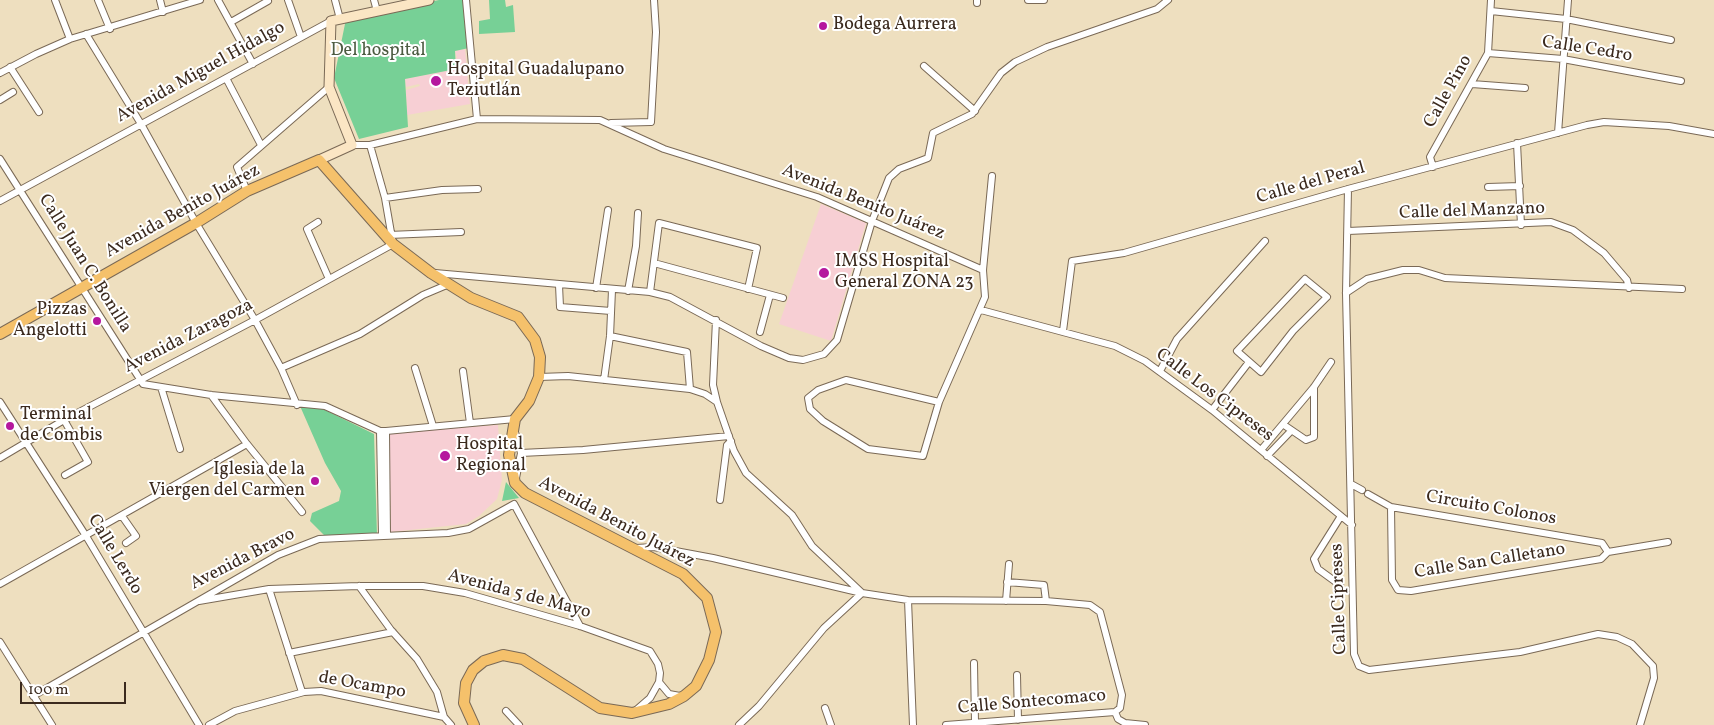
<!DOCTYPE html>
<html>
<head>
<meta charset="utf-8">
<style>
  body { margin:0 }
  #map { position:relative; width:1714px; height:725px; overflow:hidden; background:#eedfbf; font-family:Vollkorn,serif }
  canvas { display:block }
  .scale { position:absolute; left:20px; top:682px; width:106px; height:22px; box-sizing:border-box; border:2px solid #3b2a1e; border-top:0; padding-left:6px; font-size:15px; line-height:18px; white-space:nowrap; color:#3b2a1e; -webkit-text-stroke:4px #fff; paint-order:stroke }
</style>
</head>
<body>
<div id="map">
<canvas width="1714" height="725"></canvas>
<div class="scale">100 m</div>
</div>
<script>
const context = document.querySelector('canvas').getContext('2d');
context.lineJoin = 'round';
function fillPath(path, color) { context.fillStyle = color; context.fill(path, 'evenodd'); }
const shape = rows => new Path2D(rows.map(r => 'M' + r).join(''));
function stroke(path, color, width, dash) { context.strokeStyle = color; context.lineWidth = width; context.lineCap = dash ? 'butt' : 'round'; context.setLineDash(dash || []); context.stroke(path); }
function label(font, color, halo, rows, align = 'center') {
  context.font = font + ' Vollkorn,serif'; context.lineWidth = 4; context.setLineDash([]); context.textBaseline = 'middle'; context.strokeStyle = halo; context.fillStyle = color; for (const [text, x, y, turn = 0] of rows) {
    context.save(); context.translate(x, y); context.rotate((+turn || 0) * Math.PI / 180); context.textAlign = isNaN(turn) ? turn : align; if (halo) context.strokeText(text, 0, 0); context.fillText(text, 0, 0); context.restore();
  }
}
const built = shape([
  [465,49,470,104,407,115,406,90,420,86,419,84,406,87,405,79,455,69,455,59,457,58,455,51],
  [821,204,866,223,831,341,779,324],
  [498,425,502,480,497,499,479,516,466,524,391,532,389,432]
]);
const green = shape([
  [439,0,465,0,469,48,455,51,456,69,405,79,408,127,359,139,334,78,346,19],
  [489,0,505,0,506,7,513,5,515,32,479,34,479,21,490,19],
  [300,406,323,409,374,434,377,535,325,536,310,521,312,513,339,501,341,491,325,463],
  [506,482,519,498,502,501]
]);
const minor = shape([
  [55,0,70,39],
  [98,0,110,29],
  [160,0,163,12],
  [218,0,253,64],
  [288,0,301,37],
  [335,0,340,19],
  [374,0,377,11],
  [466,0,477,119],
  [977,0,977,3],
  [1028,0,1044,0],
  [1491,11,1566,19,1671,40],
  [231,22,268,1],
  [86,34,141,124,196,223,255,320,281,368,297,405],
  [1488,53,1563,59,1681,81],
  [924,66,975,111],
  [10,67,39,112],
  [0,73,36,54,70,39,200,0],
  [226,78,261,145],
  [1472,84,1525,88],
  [0,100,13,92],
  [611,123,651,122,656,32,654,0],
  [1558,133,1568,0],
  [1517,143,1521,225],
  [352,145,370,145,477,119,600,120,664,149,817,197,983,270],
  [0,159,143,384,211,395,325,406,380,431,386,431,515,419],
  [1433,167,1430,157,1488,53,1491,0],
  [1488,187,1520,186],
  [1348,189,1346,293,1354,654,1359,666,1369,670,1520,652,1598,634,1617,637,1632,644,1653,666,1654,678,1640,725],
  [247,191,237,167,329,87],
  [385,198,442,190,478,189],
  [0,201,331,21],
  [318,222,307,229,329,279],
  [1348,231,1551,222,1573,230,1604,253,1627,280,1629,288],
  [389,235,461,232],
  [654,263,783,298],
  [435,273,650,292,670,297,761,346,789,358,803,360,824,354,837,340,872,221,889,178,899,169,928,158,933,133,972,114,1001,73,1015,62,1047,47,1157,9,1168,0],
  [1305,279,1327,297,1293,331,1261,372,1237,351,1305,279],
  [559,285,560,307,611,311],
  [596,288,608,210],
  [628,291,636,246,638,213],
  [650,292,659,223,757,248,748,289],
  [1346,293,1367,279,1403,270,1419,270,1445,278,1682,289],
  [981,310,1115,346,1145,361,1212,410,1352,525],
  [716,320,713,385,717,402],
  [1063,331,1072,261,1124,253,1348,189,1587,125,1604,122,1669,126,1714,134],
  [760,332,770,295],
  [610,336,687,352,690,389],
  [281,368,360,334,423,295,449,284],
  [415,368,433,426],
  [463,371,470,423],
  [1160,371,1177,339,1265,241],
  [539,377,568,376,690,389,705,394,717,402,734,451,746,473,792,515,812,546,861,592],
  [604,380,610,336,612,290],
  [161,387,180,449],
  [211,395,247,444,302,512],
  [0,402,86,536,199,725],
  [939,402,846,380,818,390,808,398,810,409,823,421,868,449,923,456,939,402,985,297,983,270,992,176],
  [1212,410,1249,362],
  [64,420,88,462,65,475],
  [1284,425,1306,440,1314,437,1314,387],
  [380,431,382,536],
  [386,431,387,536],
  [515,432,521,453,516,478],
  [1261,450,1314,387,1331,362],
  [521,453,583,450,729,436],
  [1267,456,1291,431],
  [0,458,64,420,255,320,393,244,385,198,370,145],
  [1351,484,1362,490],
  [1368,494,1391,507,1602,543,1608,552],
  [720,500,727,445,731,441],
  [1391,507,1392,580,1398,590,1411,591,1601,559,1608,552],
  [122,516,136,536,126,543],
  [636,548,654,547,713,558,862,593,908,600,1046,601,1090,605,1100,612,1122,695,1120,708,1115,712,946,725],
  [1608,552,1668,542],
  [1007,582,1044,585,1046,601],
  [0,584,247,444],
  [1340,585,1318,569,1314,559,1341,516],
  [359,586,391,630,417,659,437,692,444,717],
  [269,589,302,692],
  [908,600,913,725],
  [199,601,269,589,359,586,423,586,465,593,580,626,650,651,658,664,660,673,659,682,650,698,635,711],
  [1006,601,1009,564],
  [0,642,52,725],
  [289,653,393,632],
  [974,663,975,723],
  [1017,675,1018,720],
  [659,682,669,694,680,696],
  [33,696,278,555,319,539,448,533,469,529,514,504,580,626],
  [825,708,831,725],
  [506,711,519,725],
  [1115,712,1118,719,1125,723,1145,725],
  [209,725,235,711,304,692,321,691,444,717,451,725],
  [739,725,759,706,824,628,862,593]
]);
const secondary = shape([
  [319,160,352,145,329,87,331,21,429,0]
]);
const primary = shape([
  [0,334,196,223,247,191,319,160,393,244,431,273,471,298,518,317,535,340,540,357,539,377,529,401,515,419,509,455,515,483,525,493,683,574,707,598,716,632,709,660,696,686,684,696,669,704,632,713,600,708,523,659,503,655,484,661,473,670,466,683,464,703,474,725]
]);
const markers = [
  [823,26,5,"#b5179e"],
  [436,81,6,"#b5179e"],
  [824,273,6,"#b5179e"],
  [97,321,5,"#b5179e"],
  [10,426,5,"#b5179e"],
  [445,456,6,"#b5179e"],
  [315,481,5,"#b5179e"]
];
const poiNames = [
  ["Bodega Aurrera",833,26],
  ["Hospital Guadalupano",447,71],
  ["Teziutlán",447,92],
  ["IMSS Hospital",835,263],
  ["General ZONA 23",835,284],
  ["Pizzas",87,311,"right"],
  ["Angelotti",87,332,"right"],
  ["Terminal",20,416],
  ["de Combis",20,437],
  ["Hospital",456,446],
  ["Regional",456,467],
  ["Iglesia de la",305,471,"right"],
  ["Viergen del Carmen",305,492,"right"]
];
const streetNames = [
  ["Calle Cedro",1587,50,9],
  ["Avenida Miguel Hidalgo",201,73,-29],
  ["Calle Pino",1449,92,-61],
  ["Calle del Peral",1311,184,-16],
  ["Avenida Benito Juárez",863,203,22],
  ["Avenida Benito Juárez",183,212,-29],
  ["Calle del Manzano",1472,212,-2],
  ["Calle Juan C. Bonilla",84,264,58],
  ["Avenida Zaragoza",189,337,-27],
  ["Calle Los Cipreses",1214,396,37],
  ["Circuito Colonos",1491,509,10],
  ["Avenida Benito Juárez",616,523,28],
  ["Calle Lerdo",114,555,59],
  ["Avenida Bravo",243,560,-27],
  ["Calle San Calletano",1490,562,-9],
  ["Avenida 5 de Mayo",519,595,15],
  ["Calle Cipreses",1340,599,-92],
  ["de Ocampo",362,686,10],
  ["Calle Sontecomaco",1032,703,-5]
];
const parkNames = [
  ["Del hospital",378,52]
];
fillPath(built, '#f7cfd4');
fillPath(green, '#77d096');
stroke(minor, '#7a6956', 8);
stroke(secondary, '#7a6956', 11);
stroke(primary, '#7a6956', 12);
stroke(minor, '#fff', 6);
stroke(secondary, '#fbe6c4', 9);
stroke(primary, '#f5c16b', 10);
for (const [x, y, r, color] of markers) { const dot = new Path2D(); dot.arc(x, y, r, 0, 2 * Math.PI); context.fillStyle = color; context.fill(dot); stroke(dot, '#fff', 2); }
label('18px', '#3b2a1e', '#fff', poiNames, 'left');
label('18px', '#3b2a1e', '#fff', streetNames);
label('18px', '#4d5c42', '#fff', parkNames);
</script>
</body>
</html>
